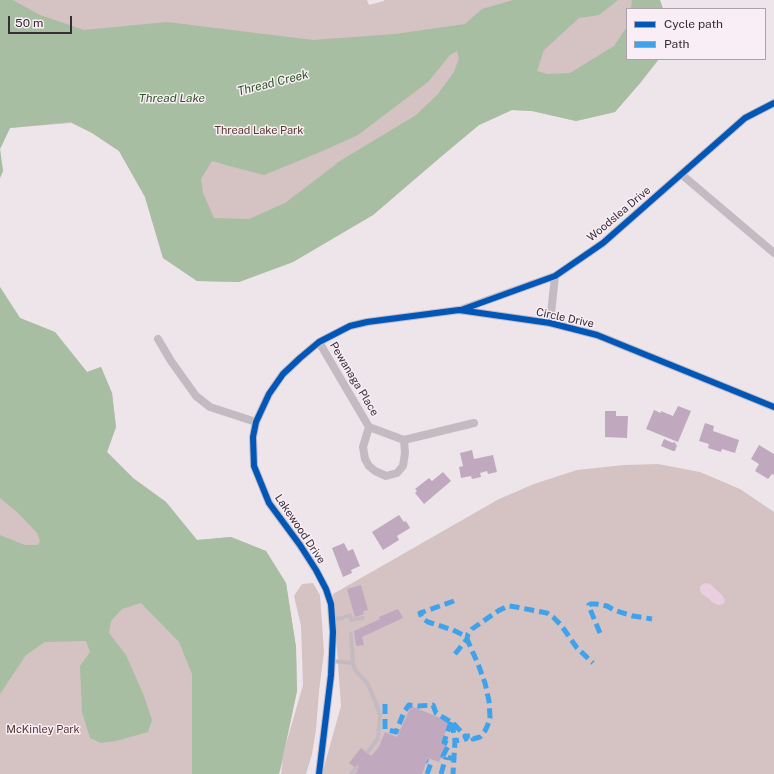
<!DOCTYPE html>
<html>
<head>
<meta charset="utf-8">
<style>
  body { margin:0 }
  #map { position:relative; width:774px; height:774px; overflow:hidden; background:#eee5eb; font-family:"Public Sans",sans-serif }
  canvas { display:block }
  .legend { position:absolute; left:626px; top:8px; width:140px; height:52px; box-sizing:border-box; background:#f9eef5; border:1px solid #aca0a9; margin:0; padding:5px 7px; list-style:none; font-size:12px; color:#382c37 }
  .legend li { display:flex; align-items:center; gap:8px; height:20px }
  .legend b { width:20px; border:1px solid #aca0a9 }
  .scale { position:absolute; left:8px; top:16px; width:64px; height:18px; box-sizing:border-box; border:2px solid #382c37; border-top:0; padding-left:5px; font-size:12px; line-height:14px; white-space:nowrap; color:#382c37; -webkit-text-stroke:3px #f9eef5; paint-order:stroke }
</style>
</head>
<body>
<div id="map">
<canvas width="774" height="774"></canvas>
<ul class="legend">
<li><b style="height:5px;background:#0057b8"></b>Cycle path</li>
<li><b style="height:5px;background:#3fa3ec"></b>Path</li>
</ul>
<div class="scale">50 m</div>
</div>
<script>
const context = document.querySelector('canvas').getContext('2d');
context.lineJoin = 'round';
function fillPath(path, color) { context.fillStyle = color; context.fill(path, 'evenodd'); }
const shape = rows => new Path2D(rows.map(r => 'M' + r).join(''));
function stroke(path, color, width, dash) { context.strokeStyle = color; context.lineWidth = width; context.lineCap = dash ? 'butt' : 'round'; context.setLineDash(dash || []); context.stroke(path); }
function label(font, color, halo, rows, align = 'center') {
  context.font = font + ' "Public Sans",sans-serif'; context.lineWidth = 3; context.setLineDash([]); context.textBaseline = 'middle'; context.strokeStyle = halo; context.fillStyle = color; for (const [text, x, y, turn = 0] of rows) {
    context.save(); context.translate(x, y); context.rotate((+turn || 0) * Math.PI / 180); context.textAlign = isNaN(turn) ? turn : align; if (halo) context.strokeText(text, 0, 0); context.fillText(text, 0, 0); context.restore();
  }
}
const green = shape([
  [0,0,367,0,369,5,384,1,384,0,660,0,663,9,627,9,627,59,659,59,641,82,615,112,576,121,532,111,512,110,479,125,443,155,373,215,293,262,239,282,197,281,163,258,145,197,119,151,92,133,71,123,10,128,0,149,3,171,0,178],
  [0,287,20,318,55,332,87,372,101,367,112,393,116,427,107,452,133,478,166,502,197,540,231,537,266,551,286,583,296,647,297,691,286,744,303,685,301,626,294,596,302,584,313,583,320,595,324,652,319,691,316,730,312,754,306,774,281,774,283,761,279,774,0,774],
  [658,464,700,472,740,489,774,512,774,774,322,774,341,706,333,594,499,499,534,484,577,470,624,465]
]);
const sand = shape([
  [706,583,710,584,722,595,725,600,723,604,718,605,712,602,709,599,702,594,700,591,700,587,703,584]
]);
const water = shape([
  [0,0,13,0,40,15,84,30,167,22,313,40,395,34,465,24,482,9,513,0,618,0,599,15,579,18,544,50,537,71,547,74,570,73,614,46,627,27,627,59,659,59,641,82,615,112,576,121,532,111,512,110,479,125,443,155,373,215,293,262,239,282,197,281,163,258,145,197,119,151,92,133,71,122,10,128,0,149,3,171,0,178],
  [457,51,459,58,454,72,438,94,416,115,340,161,285,203,249,219,214,218,203,193,201,179,212,161,233,167,264,175,318,153,358,135,428,82,450,55],
  [631,0,660,0,663,9,631,9,632,1],
  [0,287,20,318,55,332,87,372,101,367,112,393,116,427,107,452,133,478,166,502,197,540,231,537,266,551,286,583,296,647,297,691,279,774,192,774,192,674,179,642,141,603,122,609,111,621,109,633,126,655,144,696,152,720,148,732,116,741,101,743,90,738,82,712,80,666,90,652,86,641,45,642,26,655,0,694,0,535,25,545,38,545,40,541,37,533,17,512,0,498]
]);
const building = shape([
  [678,406,691,411,678,442,646,429,654,410,661,413,661,411,673,416],
  [605,411,616,411,616,416,628,416,627,438,605,437],
  [705,423,714,426,713,431,739,440,735,453,722,449,721,452,708,448,709,444,699,441],
  [664,439,673,443,673,442,676,443,675,444,677,445,675,451,673,451,661,446],
  [759,445,774,454,774,475,772,474,768,479,755,471,759,464,751,459],
  [472,450,474,459,493,455,497,472,488,474,487,471,480,473,481,477,472,479,471,476,461,478,459,467,463,466,460,453],
  [443,472,451,481,424,504,415,493,417,491,415,489,429,478,432,481],
  [399,515,404,522,406,521,410,528,397,536,399,540,383,550,372,532],
  [344,543,348,551,353,549,360,566,351,570,352,573,343,577,332,548],
  [361,585,368,610,363,611,364,614,355,617,347,589],
  [398,609,403,618,362,637,364,645,356,646,354,631,380,619,379,617],
  [411,706,450,722,441,742,447,745,439,762,428,758,422,774,355,774,358,770,349,763,361,748,371,756,379,747,385,732,397,737]
]);
const service = shape([
  [332,619,342,618,350,615,351,620,363,618],
  [351,634,353,663],
  [332,661,353,663,355,670,368,684,377,706,380,715,378,738,368,752],
  [351,774,357,767]
]);
const minor = shape([
  [681,174,774,253],
  [460,310,555,276,603,243,745,118,774,103],
  [550,323,555,276],
  [158,339,171,361,196,396,210,407,256,422],
  [319,342,369,427,363,447,365,459,369,466,375,471,386,476,397,473,403,466,405,453,404,440],
  [369,427,404,440,474,423],
  [319,774,331,675,333,632,331,604,326,589,316,570,300,545,269,503,254,466,253,437,256,422,269,394,283,374,300,358,319,342,350,326,367,322,459,310,550,323,597,335,774,407]
]);
const quiet = shape([
  [454,601,420,613,422,618,428,622,453,630,463,635,467,639,478,664,485,683,489,701,490,717,489,722,485,731,480,737,473,739,473,736,465,736,466,739,455,741],
  [600,633,590,609,589,605,591,604,596,604,607,606,614,610,633,616,652,619],
  [455,654,467,639,468,634,472,629,498,611,506,607,509,606,516,607,547,613,553,617,561,625,577,648,593,663],
  [385,704,385,729,396,732,404,712,409,705,418,706,433,705,436,713,454,724,465,736],
  [451,722,444,742,449,744,443,756,454,759],
  [452,723,455,741,453,774],
  [427,774,431,763,427,761],
  [441,774,446,757]
]);
const cycleway = shape([
  [461,310,555,276,603,243,745,118,774,103],
  [319,774,331,675,333,632,331,604,326,589,316,570,300,545,269,503,254,466,253,437,256,422,269,394,283,374,300,358,319,342,350,326,367,322,459,310,550,323,597,335,774,407]
]);
const parkNames = [
  ["Thread Lake Park",259,131],
  ["McKinley Park",43,730]
];
const streetNames = [
  ["Woodslea Drive",619,214,-40],
  ["Circle Drive",565,318,12],
  ["Pewanaga Place",354,379,59],
  ["Lakewood Drive",300,529,56]
];
const waterNames = [
  ["Thread Creek",273,83,-14],
  ["Thread Lake",172,98]
];
fillPath(green, '#d5c2c3');
fillPath(sand, '#ebcedf');
fillPath(water, '#a7bea2');
fillPath(building, '#c0a8be');
stroke(service, '#c4bbc2', 4);
stroke(minor, '#c4bbc2', 8);
stroke(quiet, '#3fa3ec', 5, [10, 5]);
stroke(cycleway, '#0057b8', 6);
label('11px', '#553731', '#f9eef5', parkNames);
label('11px', '#382c37', '#f9eef5', streetNames);
label('italic 12px', '#2b5724', '#f9eef5', waterNames);
</script>
</body>
</html>
